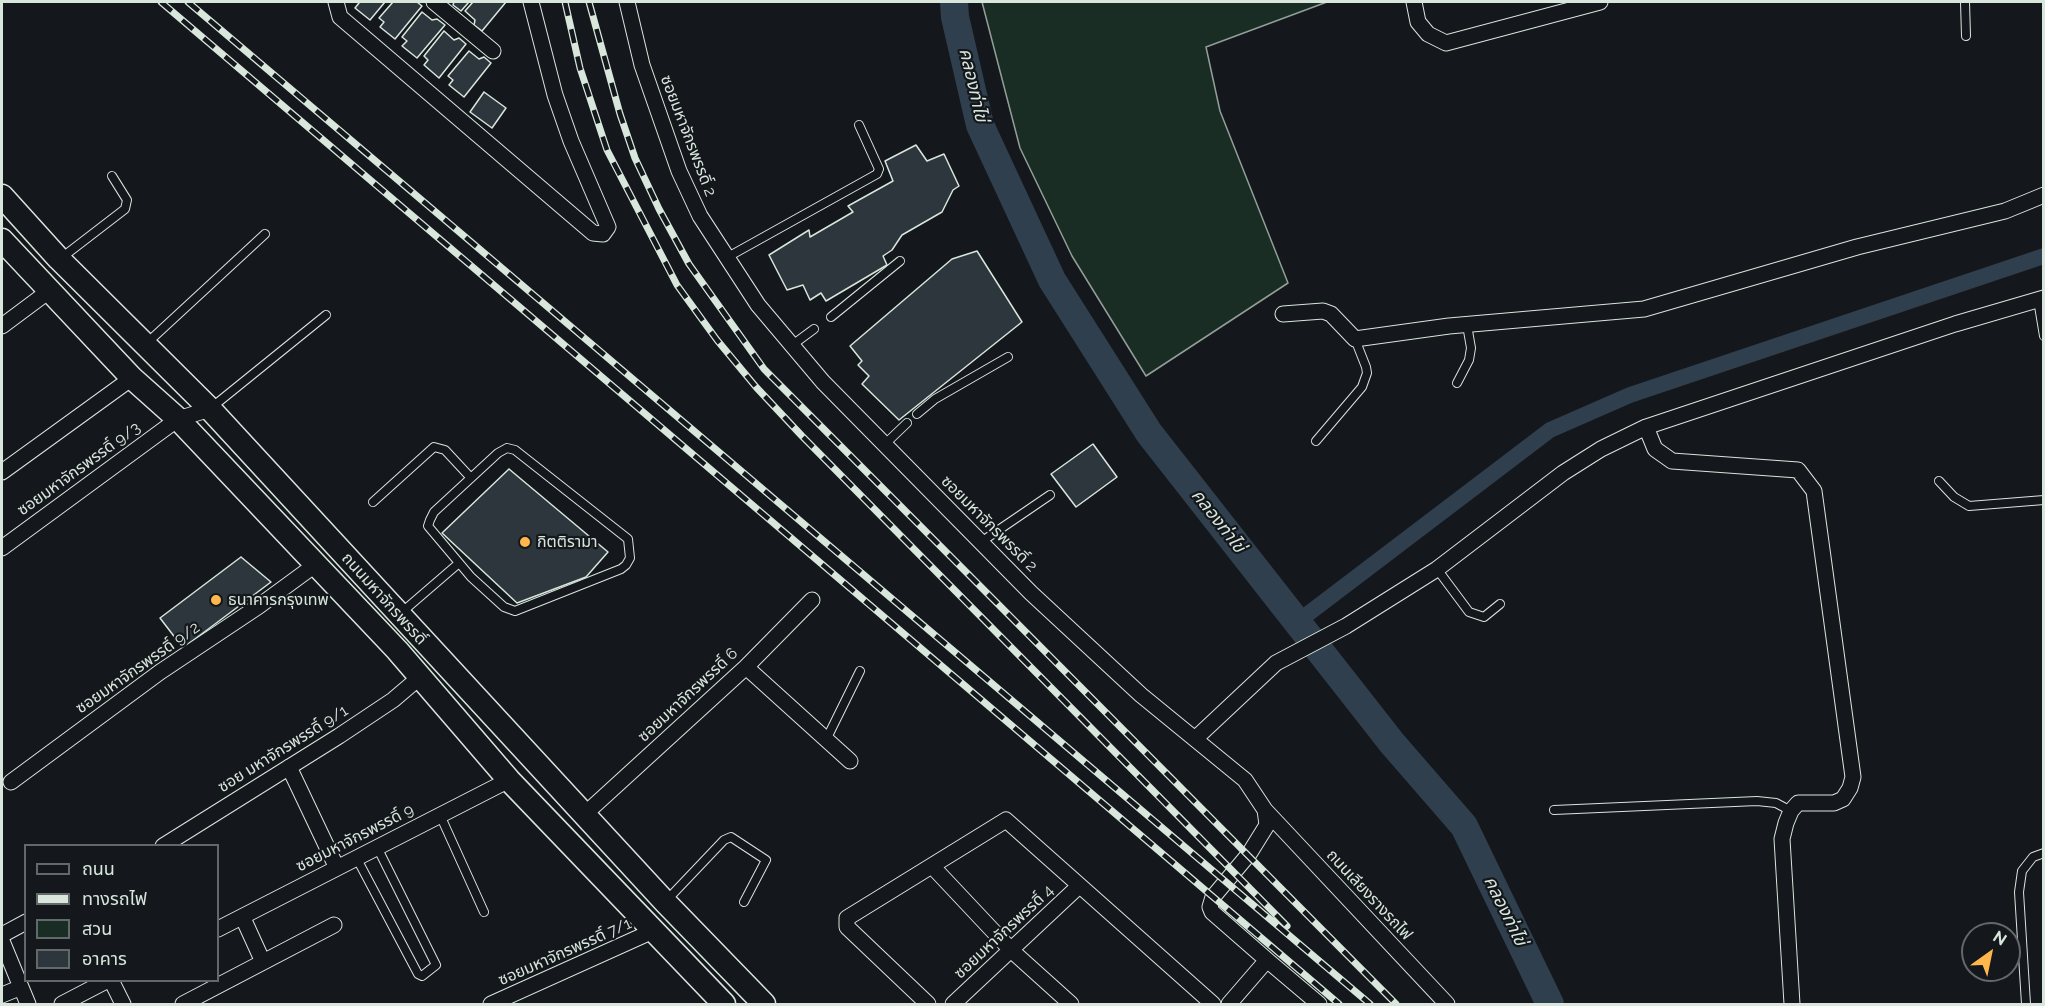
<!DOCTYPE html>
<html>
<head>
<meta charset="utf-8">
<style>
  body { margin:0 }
  #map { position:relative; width:2045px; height:1006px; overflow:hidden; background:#14181c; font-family:Raleway,"Noto Sans Thai",sans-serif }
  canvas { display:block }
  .frame { position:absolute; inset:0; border:3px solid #d8e6dc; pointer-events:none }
  .legend { position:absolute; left:24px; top:844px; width:195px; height:138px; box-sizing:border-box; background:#14181c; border:2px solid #626a69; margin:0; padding:8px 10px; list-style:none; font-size:18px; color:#d8e6dc }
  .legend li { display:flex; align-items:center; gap:12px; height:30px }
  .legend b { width:30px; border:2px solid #626a69 }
  .north { position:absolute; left:1961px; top:922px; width:60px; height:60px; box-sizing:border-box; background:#14181c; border:2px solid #626a69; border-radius:50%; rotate:33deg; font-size:16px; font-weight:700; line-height:24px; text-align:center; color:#d8e6dc }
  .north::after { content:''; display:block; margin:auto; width:21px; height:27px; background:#ffb74d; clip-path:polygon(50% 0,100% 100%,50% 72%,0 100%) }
</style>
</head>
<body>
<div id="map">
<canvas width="2045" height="1006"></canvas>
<div class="frame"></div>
<ul class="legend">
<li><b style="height:8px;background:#14181c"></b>ถนน</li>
<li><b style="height:8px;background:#d8e6dc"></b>ทางรถไฟ</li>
<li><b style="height:16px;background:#1a2d24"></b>สวน</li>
<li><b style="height:16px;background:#2c363c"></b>อาคาร</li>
</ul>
<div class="north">N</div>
</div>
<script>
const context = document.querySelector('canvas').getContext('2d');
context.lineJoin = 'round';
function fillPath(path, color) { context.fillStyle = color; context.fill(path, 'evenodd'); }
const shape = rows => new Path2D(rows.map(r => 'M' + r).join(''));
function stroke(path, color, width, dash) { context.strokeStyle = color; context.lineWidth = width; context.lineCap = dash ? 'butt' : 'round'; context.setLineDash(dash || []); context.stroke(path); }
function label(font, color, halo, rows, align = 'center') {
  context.font = font + ' Raleway,"Noto Sans Thai",sans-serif'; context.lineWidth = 4.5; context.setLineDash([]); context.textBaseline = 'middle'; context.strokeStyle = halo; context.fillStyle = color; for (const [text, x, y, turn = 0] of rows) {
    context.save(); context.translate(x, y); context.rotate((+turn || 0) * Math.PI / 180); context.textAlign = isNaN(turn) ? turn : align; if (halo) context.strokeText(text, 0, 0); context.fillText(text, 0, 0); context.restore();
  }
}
const green = shape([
  [982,2,1327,2,1206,47,1220,111,1288,283,1146,376,1072,256,1020,148,982,2]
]);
const canal = shape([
  [1296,623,1550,430,1630,395,2044,256]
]);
const river = shape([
  [954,2,955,17,980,125,1052,280,1149,433,1392,743,1464,826,1550,1004]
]);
const building = shape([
  [357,2,385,2,370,20,355,8,359,3,357,2],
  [393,2,417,2,422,6,395,39,380,27,384,22,379,18,393,2],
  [454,2,469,2,461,11,453,5,454,2],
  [473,2,506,2,482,31,474,25,475,20,465,11,473,2],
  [422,12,432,20,437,19,445,25,417,58,402,46,407,41,402,37,422,12],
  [444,31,454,40,459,38,466,44,439,78,424,65,428,60,424,56,444,31],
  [469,51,479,59,484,57,491,63,464,97,449,85,453,80,448,76,469,51],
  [484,92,506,108,492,128,470,112,484,92],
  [916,145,927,161,944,154,959,186,953,190,942,212,902,235,892,250,883,256,887,265,826,301,821,293,810,300,803,285,787,290,769,255,809,230,810,237,853,212,848,206,893,181,885,161,916,145],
  [977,251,1022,322,899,420,862,384,869,376,858,365,862,361,850,346,952,259,977,251],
  [1093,444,1117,477,1076,507,1051,474,1093,444],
  [509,469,608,552,586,577,517,603,442,533,509,469],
  [241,557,271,582,183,648,160,618,241,557]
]);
const lane = shape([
  [1965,2,1966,36],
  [726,258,877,174,879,169,859,125],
  [60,259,125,209,127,200,112,176],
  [2038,300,2044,336],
  [831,317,900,261],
  [147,343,265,234],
  [791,346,814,329],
  [1457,383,1469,360,1471,348,1467,325],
  [211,408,326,315],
  [917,414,935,399,1008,357],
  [1316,441,1362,387,1367,373,1366,367,1355,339],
  [884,445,907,423],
  [507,448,515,450,628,539,630,558,626,565,621,569,515,611,504,607,471,577,428,526,430,520,434,512,498,453,507,448],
  [1939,481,1954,497,1969,506,2044,500],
  [373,502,434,447,445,450,471,478],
  [981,542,1050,495],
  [1437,569,1469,612,1484,617,1500,604],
  [401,613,459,563],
  [826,740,860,671],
  [1554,810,1757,801,1776,803,1791,811],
  [440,815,484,912],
  [356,857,418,974,422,976,436,965,377,847],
  [666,901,724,840,731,837,766,860,744,902],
  [2026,1004,2019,892,2022,871,2033,857,2044,853]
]);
const street = shape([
  [336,2,340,17,593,233,603,234,608,227,571,141,555,95,531,2],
  [434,2,493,51],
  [627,2,642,65,679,171,700,216,758,305,823,382,1031,593,1141,695,1245,780,1265,810,1267,825,1249,854,1213,897,1210,907,1212,912,1267,960,1229,1004],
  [1414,2,1418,22,1428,34,1446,43,1600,2],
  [1283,314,1323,311,1331,314,1355,339,1449,326,1644,309,1857,247,2005,211,2044,195],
  [2,326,49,291],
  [1646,427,1655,449,1672,461,1798,470,1814,491,1853,777,1850,788,1843,799,1834,803,1798,803,1791,811,1786,823,1782,839,1792,1004],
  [2,472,132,378],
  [2,548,178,419,210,409],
  [746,667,850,761],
  [1196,738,1276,663,1346,626,1437,569,1563,473,1601,449,1646,427,1955,324,2044,298],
  [289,767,336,866],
  [11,782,160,672,259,606,315,565],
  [1265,810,1447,1004],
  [585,814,746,667,812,600],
  [163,846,339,736,393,700,420,677],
  [932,866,1011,950,1071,1004],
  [243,918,263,962],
  [218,929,509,780],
  [2,935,26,922],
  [2,941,28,1004],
  [1267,960,1319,1004],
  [111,980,123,1004],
  [2,995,19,988],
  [62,1004,108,980],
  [183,1004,334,925],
  [491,1004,653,931],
  [928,1004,847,927,847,918,1006,820,1213,1004],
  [953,1004,1079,886]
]);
const primary = shape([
  [2,196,59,259,210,409,665,902,764,1004],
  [2,240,132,378,178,419,397,650,509,780,724,1004]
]);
const rail = shape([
  [161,2,1339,1004],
  [188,2,1370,1004],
  [565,2,580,68,607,150,677,285,717,340,756,387,802,436,1287,926],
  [589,2,620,114,635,158,659,209,689,264,764,369,1396,1004]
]);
const markers = [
  [525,542,6,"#ffb74d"],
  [216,600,6,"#ffb74d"]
];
const streetNames = [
  ["ซอยมหาจักรพรรดิ์ 2",688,136,69],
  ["ซอยมหาจักรพรรดิ์ 9/3",79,469,-36],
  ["ซอยมหาจักรพรรดิ์ 2",989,524,45],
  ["ถนนมหาจักรพรรดิ์",384,599,48],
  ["ซอยมหาจักรพรรดิ์ 9/2",138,668,-35],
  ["ซอยมหาจักรพรรดิ์ 6",688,695,-43],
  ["ซอย มหาจักรพรรดิ์ 9/1",283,749,-32],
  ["ซอยมหาจักรพรรดิ์ 9",355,838,-27],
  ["ถนนเลียงรางรถไฟ",1369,895,47],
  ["ซอยมหาจักรพรรดิ์ 4",1004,932,-43],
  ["ซอยมหาจักรพรรดิ์ 7/1",565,952,-24]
];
const poiNames = [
  ["กิตติรามา",537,542],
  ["ธนาคารกรุงเทพ",228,600]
];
const waterNames = [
  ["คลองท่าไข่",973,85,77],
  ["คลองท่าไข่",1218,521,52],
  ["คลองท่าไข่",1505,911,64]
];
fillPath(green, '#1a2d24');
stroke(green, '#939e99', 1.5);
stroke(canal, '#2f3f4d', 16);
stroke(river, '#2f3f4d', 28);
fillPath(building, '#2c363c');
stroke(building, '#d8e6dc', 1.5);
stroke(lane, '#d8e6dc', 10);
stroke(street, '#d8e6dc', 17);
stroke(primary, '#d8e6dc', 25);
stroke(lane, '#14181c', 8);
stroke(street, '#14181c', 15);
stroke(primary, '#14181c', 22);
stroke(rail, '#d8e6dc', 7);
stroke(rail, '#14181c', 4.5, [14]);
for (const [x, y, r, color] of markers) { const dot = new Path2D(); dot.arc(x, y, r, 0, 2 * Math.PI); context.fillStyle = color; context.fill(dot); stroke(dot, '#14181c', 2); }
label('16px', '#d8e6dc', '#14181c', streetNames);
label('16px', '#d8e6dc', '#14181c', poiNames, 'left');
label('italic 18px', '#d8e6dc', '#14181c', waterNames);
</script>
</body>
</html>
